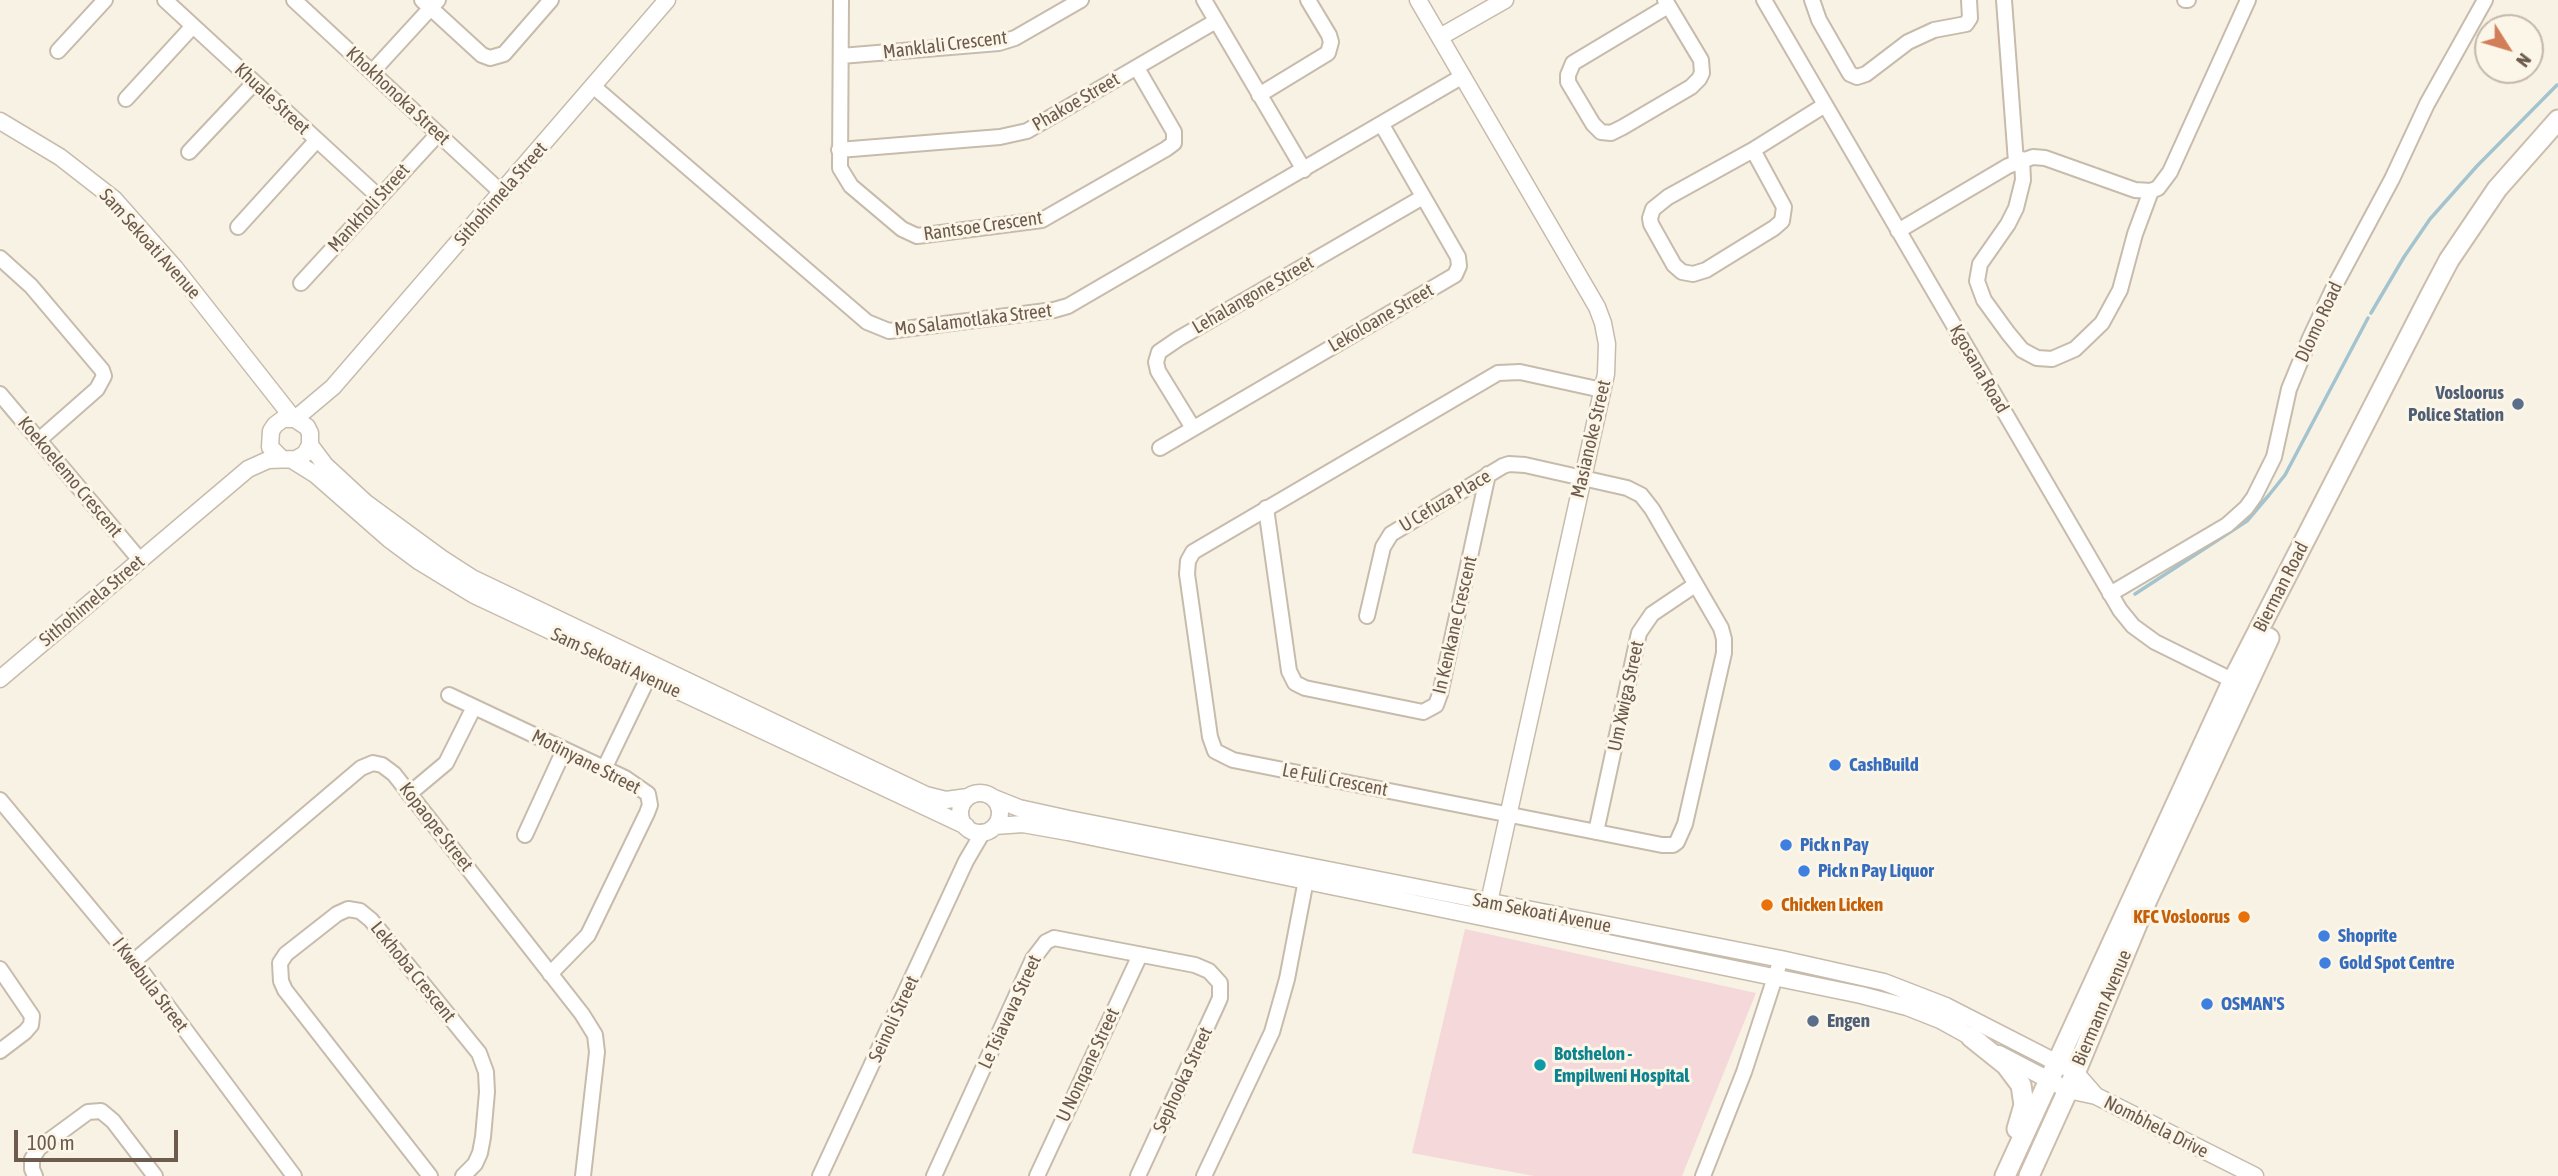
<!DOCTYPE html>
<html>
<head>
<meta charset="utf-8">
<style>
  body { margin:0 }
  #map { position:relative; width:2558px; height:1176px; overflow:hidden; background:#f8f2e4; font-family:"Asap Condensed",sans-serif }
  canvas { display:block }
  .north { position:absolute; left:2474px; top:14px; width:70px; height:70px; box-sizing:border-box; background:#fcf6e9; border:2px solid #c3b8ab; border-radius:50%; rotate:127deg; font-size:19px; font-weight:700; line-height:28px; text-align:center; color:#6d5b4d }
  .north::after { content:''; display:block; margin:auto; width:24px; height:32px; background:#d27f59; clip-path:polygon(50% 0,100% 100%,50% 72%,0 100%) }
  .scale { position:absolute; left:14px; top:1130px; width:164px; height:32px; box-sizing:border-box; border:4px solid #6d5b4d; border-top:0; padding-left:9px; font-size:21px; line-height:24px; white-space:nowrap; color:#6d5b4d; -webkit-text-stroke:5px #fcf6e9; paint-order:stroke }
</style>
</head>
<body>
<div id="map">
<canvas width="2558" height="1176"></canvas>
<div class="north">N</div>
<div class="scale">100 m</div>
</div>
<script>
const context = document.querySelector('canvas').getContext('2d');
context.lineJoin = 'round';
function fillPath(path, color) { context.fillStyle = color; context.fill(path, 'evenodd'); }
const shape = rows => new Path2D(rows.map(r => 'M' + r).join(''));
function stroke(path, color, width, dash) { context.strokeStyle = color; context.lineWidth = width; context.lineCap = dash ? 'butt' : 'round'; context.setLineDash(dash || []); context.stroke(path); }
function label(font, color, halo, rows, align = 'center') {
  context.font = font + ' "Asap Condensed",sans-serif'; context.lineWidth = 6; context.setLineDash([]); context.textBaseline = 'middle'; context.strokeStyle = halo; context.fillStyle = color; for (const [text, x, y, turn = 0] of rows) {
    context.save(); context.translate(x, y); context.rotate((+turn || 0) * Math.PI / 180); context.textAlign = isNaN(turn) ? turn : align; if (halo) context.strokeText(text, 0, 0); context.fillText(text, 0, 0); context.restore();
  }
}
const medical = shape([
  [1465,929,1756,993,1682,1176,1534,1176,1412,1153]
]);
const stream = shape([
  [2371,313,2404,257,2430,219,2477,166,2557,85],
  [2135,594,2247,521,2269,495,2285,475,2368,318]
]);
const minor = shape([
  [165,0,379,197],
  [294,0,502,193],
  [422,0,482,55,490,58,504,54,551,0],
  [841,0,840,168,851,186,902,229,917,236,1042,220,1166,149,1174,143,1174,132,1137,68],
  [1204,0,1304,170],
  [1665,0,1701,60,1702,73,1699,79,1691,87,1623,127,1611,133,1601,132,1593,124,1568,82,1568,75,1573,63,1668,6],
  [1764,0,2120,610,2133,626,2155,642,2240,684],
  [1812,0,1819,20,1850,74,1857,77,1866,74,1908,42,1934,30,1966,24,1970,18,1969,0],
  [2004,0,2016,162],
  [2185,0,2188,0],
  [58,51,105,0],
  [841,56,999,43,1015,38,1081,0],
  [372,72,438,0],
  [593,86,867,322,889,331,1054,310,1068,306,1463,76],
  [1259,95,1328,53,1331,42,1329,35,1308,0],
  [126,99,193,26],
  [839,150,1000,137,1027,131,1216,21],
  [1753,150,1784,207,1782,221,1774,228,1706,270,1693,274,1682,272,1674,265,1651,224,1650,218,1653,209,1668,197,1753,150,1825,105],
  [189,152,254,83],
  [2022,159,2023,180,2016,208,2008,224,1980,264,1977,281,1984,300,2008,333,2022,350,2037,358,2052,359,2075,349,2102,323,2120,290,2135,234,2151,191],
  [238,227,316,141],
  [1898,231,2008,166,2033,157,2045,158,2135,190,2151,191,2158,188,2170,172,2248,0],
  [0,258,31,286,102,370,104,376,97,389,39,440],
  [301,283,438,134],
  [0,394,140,560],
  [1193,428,1158,371,1156,362,1159,352,1178,339,1423,197],
  [1160,448,1455,275,1459,266,1458,257,1382,125],
  [1266,508,1289,671,1295,683,1305,688,1423,712,1436,705,1440,694,1488,474],
  [2110,594,2227,525,2246,508,2254,497,2274,457,2289,389,2310,338,2333,289,2392,179,2427,104,2485,0],
  [1367,616,1383,547,1391,534,1503,466,1509,464,1525,465,1627,488,1641,495,1652,509,1721,628,1724,639,1724,653,1685,824,1677,842,1673,845,1662,845,1233,760,1215,751,1210,737,1187,574,1188,561,1193,552,1498,373,1520,372,1602,390],
  [449,695,625,778,648,794,650,805,647,813,588,935,550,974],
  [604,769,648,678],
  [409,794,446,763,474,707],
  [0,800,134,961,294,1176],
  [1596,832,1639,633,1652,614,1695,585],
  [525,835,564,750],
  [134,961,361,768,373,763,382,765,394,774,582,1014,595,1035,597,1052,583,1176],
  [0,969,32,1016,31,1025,25,1032,0,1051],
  [35,1176,32,1169,32,1159,39,1148,88,1112,101,1111,113,1121,155,1176],
  [430,1176,285,990,281,981,280,963,286,954,337,914,348,909,360,911,371,920,479,1053,486,1072,487,1092,483,1137,480,1153,475,1164,463,1176],
  [820,1176,966,861,983,832],
  [934,1176,1033,959,1046,942,1054,938,1195,965,1209,971,1220,983,1220,998,1216,1007,1138,1176],
  [1037,1176,1140,955],
  [1204,1176,1272,1032,1287,979,1306,880],
  [1703,1176,1744,1072,1781,959]
]);
const tertiary = shape([
  [1418,0,1597,307,1603,323,1607,344,1606,374,1487,911],
  [1440,37,1505,0],
  [0,121,60,157,114,199,175,268,293,418],
  [295,419,333,387,667,0],
  [310,445,325,465,366,503,441,558,472,578,926,795,946,800,968,797],
  [292,460,316,475,389,539,420,562,474,595,966,826],
  [0,679,248,469,268,460,296,459,305,454,310,445,310,433,307,427,295,419,283,419,275,425,271,431,270,447,282,459],
  '960 813a20 20 0 1 1 40 0a20 20 0 1 1-40 0Z',
  [994,798,1019,808,1069,819,1781,959,1884,982,1946,1006,2075,1072,2096,1096],
  [995,826,1023,824,1068,832,1861,995,1907,1007,1940,1020,1980,1042],
  [1999,1054,2068,1090,2096,1096,2255,1176]
]);
const secondary = shape([
  [1971,1037,2006,1065,2021,1085,2024,1105,2017,1129],
  [2005,1176,2233,680,2430,296,2449,260,2497,189,2558,120],
  [2029,1176,2068,1090,2147,900,2269,638]
]);
const markers = [
  [2518,404,7,"#5c6f8a"],
  [1835,765,7,"#3f7fe0"],
  [1786,845,7,"#3f7fe0"],
  [1804,871,7,"#3f7fe0"],
  [1767,905,7,"#e8710a"],
  [2244,917,7,"#e8710a"],
  [2324,936,7,"#3f7fe0"],
  [2325,963,7,"#3f7fe0"],
  [2207,1004,7,"#3f7fe0"],
  [1813,1021,7,"#5c6f8a"],
  [1540,1065,7,"#0f9aa8"]
];
const streetNames = [
  ["Manklali Crescent",945,45,-7],
  ["Khokhonoka Street",398,96,43],
  ["Khuale Street",272,99,43],
  ["Phakoe Street",1076,102,-30],
  ["Sithohimela Street",501,194,-49],
  ["Mankholi Street",369,208,-48],
  ["Rantsoe Crescent",983,226,-8],
  ["Sam Sekoati Avenue",150,244,48],
  ["Lehalangone Street",1253,295,-30],
  ["Lekoloane Street",1381,318,-30],
  ["Mo Salamotlaka Street",973,320,-7],
  ["Dlomo Road",2319,322,-65],
  ["Kgosana Road",1979,369,60],
  ["Masianoke Street",1591,439,-77],
  ["Koekoelemo Crescent",70,477,50],
  ["U Cefuza Place",1445,501,-31],
  ["Bierman Road",2281,587,-63],
  ["Sithohimela Street",92,601,-40],
  ["In Kenkane Crescent",1455,625,-77],
  ["Sam Sekoati Avenue",616,663,25],
  ["Um Xwiga Street",1626,696,-78],
  ["Motinyane Street",586,762,27],
  ["Le Fuli Crescent",1335,780,11],
  ["Kopaope Street",436,827,52],
  ["Sam Sekoati Avenue",1542,913,11],
  ["Lekhoba Crescent",413,972,51],
  ["I Kwebula Street",150,985,53],
  ["Biermann Avenue",2102,1008,-67],
  ["Le Tsiavava Street",1010,1012,-65],
  ["Seinoli Street",894,1019,-65],
  ["U Nonqane Street",1088,1065,-65],
  ["Sephooka Street",1183,1080,-65],
  ["Nombhela Drive",2156,1127,27]
];
const serviceNames = [
  ["Vosloorus",2504,393],
  ["Police Station",2504,415],
  ["Engen",1827,1021,"left"]
];
const shopNames = [
  ["CashBuild",1849,765],
  ["Pick n Pay",1800,845],
  ["Pick n Pay Liquor",1818,871],
  ["Shoprite",2338,936],
  ["Gold Spot Centre",2339,963],
  ["OSMAN'S",2221,1004]
];
const foodNames = [
  ["Chicken Licken",1781,905],
  ["KFC Vosloorus",2230,917,"right"]
];
const cultureNames = [
  ["Botshelon -",1554,1054],
  ["Empilweni Hospital",1554,1076]
];
fillPath(medical, '#f5d8d9');
stroke(stream, '#a3c4cf', 3.5);
stroke(minor, '#c7bbac', 18);
stroke(tertiary, '#c7bbac', 19);
stroke(secondary, '#ccbdad', 23);
stroke(minor, '#fff', 14);
stroke(tertiary, '#fff', 16);
stroke(secondary, '#fff', 19);
for (const [x, y, r, color] of markers) { const dot = new Path2D(); dot.arc(x, y, r, 0, 2 * Math.PI); context.fillStyle = color; context.fill(dot); stroke(dot, '#fcf6e9', 2.5); }
label('19px', '#6d5b4d', '#fcf6e9', streetNames);
label('bold 19px', '#4e5e75', '#fcf6e9', serviceNames, 'right');
label('bold 19px', '#366cbe', '#fcf6e9', shopNames, 'left');
label('bold 19px', '#c56008', '#fcf6e9', foodNames, 'left');
label('bold 19px', '#0d838f', '#fcf6e9', cultureNames, 'left');
</script>
</body>
</html>
